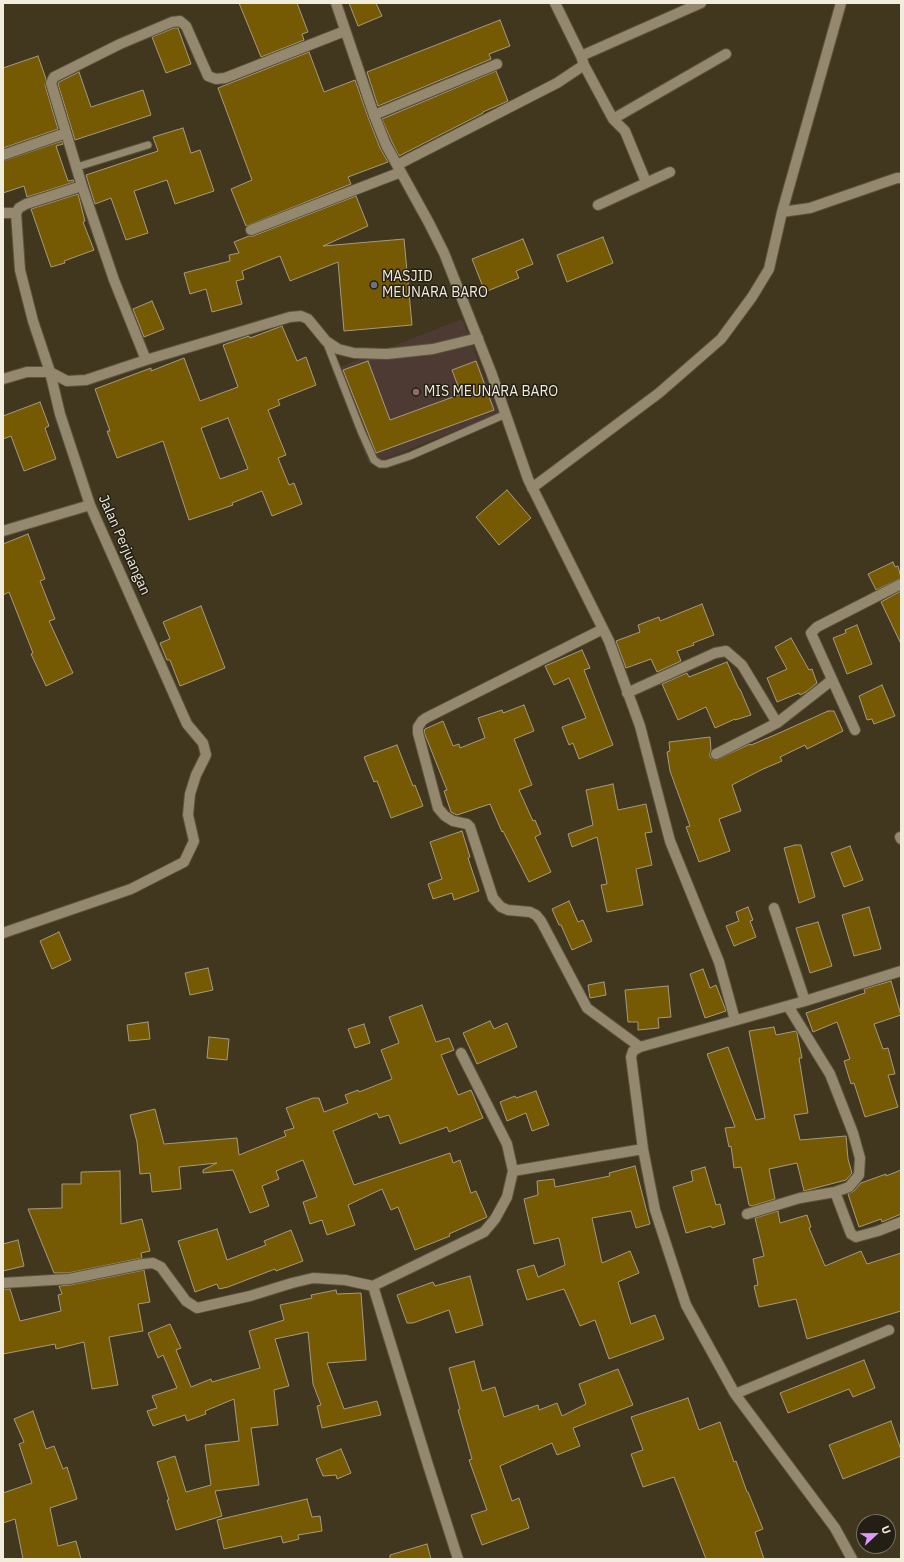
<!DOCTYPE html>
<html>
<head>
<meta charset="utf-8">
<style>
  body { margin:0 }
  #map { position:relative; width:904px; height:1562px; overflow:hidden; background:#40371e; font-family:"IBM Plex Sans",sans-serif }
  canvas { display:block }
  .frame { position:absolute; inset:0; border:4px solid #f2ecdd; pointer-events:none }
  .north { position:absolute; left:856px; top:1514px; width:40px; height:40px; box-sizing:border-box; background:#231f14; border:1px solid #767164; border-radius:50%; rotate:68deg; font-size:11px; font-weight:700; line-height:16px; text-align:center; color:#f2ecdd }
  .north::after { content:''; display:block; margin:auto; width:14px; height:18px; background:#da9af6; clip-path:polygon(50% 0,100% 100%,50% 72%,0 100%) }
</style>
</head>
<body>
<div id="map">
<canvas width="904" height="1562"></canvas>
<div class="frame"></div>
<div class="north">U</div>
</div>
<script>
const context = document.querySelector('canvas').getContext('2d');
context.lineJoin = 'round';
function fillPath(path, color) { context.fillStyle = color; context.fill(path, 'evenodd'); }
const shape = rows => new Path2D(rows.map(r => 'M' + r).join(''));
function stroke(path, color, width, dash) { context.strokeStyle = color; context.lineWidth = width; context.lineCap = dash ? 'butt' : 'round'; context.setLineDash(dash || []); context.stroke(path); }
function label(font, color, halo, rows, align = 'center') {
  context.font = font + ' "IBM Plex Sans",sans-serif'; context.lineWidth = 3; context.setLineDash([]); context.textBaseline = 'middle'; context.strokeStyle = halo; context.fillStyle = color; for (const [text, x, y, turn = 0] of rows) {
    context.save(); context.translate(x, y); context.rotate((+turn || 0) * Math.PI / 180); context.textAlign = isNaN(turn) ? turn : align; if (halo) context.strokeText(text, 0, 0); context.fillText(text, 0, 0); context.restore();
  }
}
const education = shape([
  [462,319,499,414,369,465,332,370]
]);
const building = shape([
  [239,3,297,3,308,32,302,34,304,40,261,57,239,3],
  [349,3,376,3,382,16,358,26,349,3],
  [500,20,510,46,489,54,491,59,378,106,367,72,500,20],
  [174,28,178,28,191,64,166,73,152,37,174,28],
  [309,52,324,92,355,80,368,117,380,148,388,162,348,177,351,184,246,226,231,189,252,180,218,88,309,52],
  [38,56,46,79,45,85,58,129,3,148,3,68,38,56],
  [496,71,508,101,483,112,483,113,399,156,392,142,382,119,496,71],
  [79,72,91,107,143,90,151,115,75,140,58,84,59,82,79,72],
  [183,128,191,153,200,150,214,191,175,204,167,180,134,191,148,233,126,240,111,198,95,204,86,175,158,151,153,137,183,128],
  [62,141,63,144,56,146,68,181,73,180,74,182,27,197,24,186,3,193,3,161,62,141],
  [78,194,85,221,83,222,94,250,64,261,65,263,51,267,31,209,78,194],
  [356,196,368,226,323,246,404,239,412,325,344,331,338,262,290,281,280,256,242,271,244,279,236,281,242,304,212,312,206,289,190,294,184,273,230,261,229,255,239,253,234,242,249,236,253,236,356,196],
  [603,237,613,263,567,282,557,255,603,237],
  [523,239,533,264,516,271,519,278,485,292,472,259,523,239],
  [152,301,164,329,144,337,133,309,152,301],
  [282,326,297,361,306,357,316,385,278,400,280,405,268,410,286,455,278,458,289,485,294,483,302,504,272,516,262,491,232,503,233,505,189,520,163,441,117,458,107,431,110,431,95,389,151,368,151,371,184,358,200,401,238,387,223,345,249,336,250,338,282,326],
  [228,418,248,469,220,479,201,428,228,418],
  [368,361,390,420,461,394,452,370,476,361,494,410,376,453,343,370,368,361],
  [40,402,49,426,45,428,56,459,24,471,11,436,3,439,3,416,40,402],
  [507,490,531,518,499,545,476,517,507,490],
  [28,534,45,579,40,581,55,619,49,621,73,673,46,686,31,654,33,653,9,592,3,595,3,544,28,534],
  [893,562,895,567,898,566,901,578,876,590,868,574,893,562],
  [901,591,901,644,881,602,901,591],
  [702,604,714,635,693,643,694,645,677,651,681,661,657,672,651,659,626,668,616,641,640,632,638,625,659,617,660,621,702,604],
  [201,606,225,668,180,686,170,660,167,660,160,643,170,639,163,622,201,606],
  [857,625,872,664,847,674,833,638,846,633,845,630,857,625],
  [791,638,809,670,812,669,817,683,806,692,800,695,799,693,777,702,767,678,787,669,775,647,791,638],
  [582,650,590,668,584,670,613,745,579,759,573,743,569,745,562,727,586,718,569,678,554,685,545,666,582,650],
  [727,662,739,689,740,689,751,715,735,720,735,719,715,728,706,707,678,720,662,684,687,673,689,677,727,662],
  [882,685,895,716,874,724,872,719,867,720,859,696,882,685],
  [524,705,534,731,514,739,532,785,519,790,533,821,535,820,541,834,535,837,551,872,529,882,503,831,502,832,490,804,457,815,451,812,444,791,447,790,424,732,425,729,443,721,453,746,459,744,460,748,485,738,478,718,502,710,503,713,524,705],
  [828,711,834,711,843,731,807,749,805,745,780,757,782,761,761,770,732,785,741,811,719,819,730,851,699,862,686,827,690,826,670,771,667,752,670,751,669,742,710,737,711,750,710,753,710,757,716,760,750,744,751,745,777,734,828,711],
  [397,745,413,786,415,785,423,806,391,818,377,781,374,782,364,757,397,745],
  [613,784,618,810,646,804,652,832,645,833,652,865,636,869,643,905,607,912,601,885,607,884,597,837,572,847,568,834,593,825,586,790,613,784],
  [462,831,470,857,468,858,479,891,454,900,452,893,433,899,428,884,442,879,430,842,462,831],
  [795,845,801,845,815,897,799,903,784,848,795,845],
  [850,846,863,880,844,887,831,853,850,846],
  [569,901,578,922,583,920,592,941,572,950,561,925,559,925,552,909,569,901],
  [748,907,753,920,750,921,756,937,734,946,726,926,739,921,736,912,748,907],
  [869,907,881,949,854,956,842,915,869,907],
  [818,922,832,966,810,973,796,928,818,922],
  [59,932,71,960,52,969,40,941,59,932],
  [208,968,213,990,190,995,185,973,208,968],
  [703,969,710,988,716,985,726,1011,705,1018,690,974,703,969],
  [891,981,901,1015,874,1024,883,1049,888,1048,895,1074,888,1075,898,1107,865,1117,854,1083,851,1084,844,1061,850,1059,837,1022,813,1032,806,1013,865,993,864,989,891,981],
  [604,982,606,995,590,998,588,985,604,982],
  [668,986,671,1017,658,1018,659,1028,638,1030,638,1022,628,1022,625,990,668,986],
  [422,1005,436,1042,449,1038,454,1050,441,1055,458,1095,471,1090,483,1118,449,1132,447,1127,400,1144,389,1115,379,1118,377,1113,333,1131,354,1185,450,1153,453,1163,460,1160,471,1193,476,1191,487,1217,449,1234,450,1236,415,1250,398,1207,391,1210,382,1189,348,1205,355,1225,327,1235,322,1220,310,1224,303,1202,317,1197,303,1160,276,1171,279,1179,262,1186,269,1206,250,1213,233,1170,203,1173,203,1170,217,1163,179,1167,181,1189,152,1192,150,1173,140,1174,137,1142,130,1115,155,1109,164,1144,237,1138,239,1155,286,1136,284,1131,294,1128,286,1108,313,1098,319,1098,324,1112,348,1103,345,1095,358,1090,359,1092,392,1079,381,1050,399,1043,389,1017,422,1005],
  [490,1021,494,1029,507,1023,517,1047,477,1064,463,1033,490,1021],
  [148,1022,150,1039,129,1041,127,1025,148,1022],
  [364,1024,370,1043,355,1048,348,1029,364,1024],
  [774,1027,776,1035,796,1031,797,1033,802,1058,799,1058,808,1113,794,1115,800,1140,846,1136,848,1159,852,1173,846,1180,804,1191,797,1163,769,1169,775,1199,752,1206,749,1205,741,1167,734,1168,731,1146,729,1147,725,1128,735,1127,707,1054,728,1047,756,1120,765,1118,749,1031,774,1027],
  [209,1037,229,1039,227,1060,207,1058,209,1037],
  [536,1091,549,1125,532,1131,526,1113,507,1121,500,1102,515,1096,516,1098,536,1091],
  [635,1166,650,1224,636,1228,631,1211,592,1218,602,1263,630,1251,639,1273,618,1282,631,1324,655,1315,664,1339,609,1359,595,1320,580,1326,564,1289,527,1300,517,1270,534,1265,538,1277,565,1265,559,1238,534,1244,524,1199,538,1195,537,1181,554,1179,555,1187,610,1176,609,1173,635,1166],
  [705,1167,716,1205,720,1204,725,1224,712,1228,711,1226,686,1233,673,1187,693,1181,691,1171,705,1167],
  [901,1170,901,1214,882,1222,881,1219,859,1227,848,1194,854,1191,861,1183,886,1174,886,1176,901,1170],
  [120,1171,121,1224,142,1219,150,1251,141,1253,142,1258,68,1273,54,1273,28,1209,62,1208,62,1184,81,1184,81,1172,120,1171],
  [778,1211,780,1223,807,1215,811,1227,809,1228,825,1266,861,1251,867,1264,901,1253,901,1311,807,1339,796,1299,759,1307,754,1286,758,1285,753,1259,764,1256,755,1218,778,1211],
  [217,1229,227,1260,266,1245,264,1241,291,1230,303,1261,276,1271,275,1269,228,1287,219,1289,217,1284,195,1292,178,1241,217,1229],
  [18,1240,24,1266,3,1271,3,1244,18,1240],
  [144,1270,150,1302,138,1304,143,1331,109,1337,118,1385,92,1389,84,1342,56,1349,55,1344,3,1354,3,1289,10,1289,20,1321,61,1311,58,1295,62,1294,59,1286,70,1285,144,1270],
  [470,1276,483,1325,456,1333,449,1310,413,1323,407,1323,397,1295,433,1282,435,1286,470,1276],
  [336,1290,337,1294,361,1293,366,1360,327,1363,344,1409,377,1401,381,1415,322,1428,317,1406,321,1405,313,1384,308,1332,275,1339,289,1386,274,1390,278,1425,251,1428,259,1485,215,1491,222,1516,176,1530,167,1500,169,1500,157,1462,175,1456,186,1492,211,1485,205,1445,239,1441,234,1399,205,1411,206,1414,187,1421,185,1415,153,1426,147,1411,157,1408,152,1396,177,1388,163,1355,158,1358,148,1333,170,1324,181,1348,176,1350,191,1387,211,1379,212,1382,260,1368,249,1331,284,1320,280,1305,312,1298,311,1295,336,1290],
  [864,1360,875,1388,853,1397,849,1389,788,1413,780,1393,864,1360],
  [474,1361,482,1391,495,1387,504,1417,538,1405,539,1410,557,1403,562,1416,586,1404,579,1384,618,1369,633,1405,573,1428,580,1446,557,1455,552,1443,500,1466,512,1501,519,1498,529,1528,482,1545,471,1515,487,1510,469,1460,472,1459,458,1410,460,1409,449,1368,474,1361],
  [688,1398,699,1430,720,1422,734,1462,736,1461,747,1492,748,1492,763,1529,755,1532,764,1559,706,1559,674,1477,643,1487,631,1454,643,1450,631,1417,688,1398],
  [33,1411,46,1449,54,1446,63,1469,67,1467,77,1499,50,1508,58,1546,76,1541,81,1559,23,1559,15,1519,3,1523,3,1493,32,1483,19,1444,24,1442,14,1419,33,1411],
  [891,1421,901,1450,901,1456,843,1479,829,1445,891,1421],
  [341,1449,351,1473,337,1479,336,1475,323,1476,316,1459,341,1449],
  [307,1499,312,1517,320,1516,322,1531,298,1535,299,1539,283,1543,281,1536,224,1549,217,1520,307,1499],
  [427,1544,431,1559,390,1559,390,1555,427,1544]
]);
const service = shape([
  [77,167,148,145],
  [326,341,361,431,374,460,380,464,386,464,410,456,506,414]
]);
const minor = shape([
  [336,3,374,115,386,145,429,223,444,253,491,372,528,479,609,641,640,726,670,841,719,962,735,1020],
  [581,56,701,3],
  [584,65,613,119,625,131,646,182],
  [374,115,497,64],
  [613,119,726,54],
  [3,155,66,133],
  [397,165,557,83,584,65,581,56,555,3],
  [598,205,670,172],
  [782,212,810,208,897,178,901,178],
  [3,213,16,213],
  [251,230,401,172],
  [146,360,114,280,82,186,51,83,54,77,120,44,172,22,180,21,186,26,208,76,216,79,225,78,345,31],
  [3,379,27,372,50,372,67,381,86,380,146,360,290,317,301,316,308,319,326,341,338,349,354,353,387,354,433,349,478,338],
  [532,488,659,393,721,339,752,297,769,269,782,212,841,3],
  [3,531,90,505],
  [603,629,426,718,422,721,418,727,418,733,438,808,445,816,453,821,467,824,470,827,493,898,501,907,508,910,530,912,536,915,541,921,587,1008,640,1047],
  [627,693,715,653,726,651,742,665,777,723,716,754],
  [777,723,832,680],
  [855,730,811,633,817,627,901,584],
  [900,837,901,839],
  [774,908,805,1001],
  [3,933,131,889,184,862,194,841,188,815,190,794,196,775,206,755,203,743,187,724,90,505,60,414,50,372,33,321,20,270,16,213,19,208,26,204,82,186],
  [461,1053,507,1144,513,1171],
  [835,1192,851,1234,856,1237,878,1231,901,1222],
  [747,1214,800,1198,835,1192,849,1187,859,1175,860,1158,853,1133,830,1074,788,1006],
  [3,1283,69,1279,143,1264,153,1263,161,1267,166,1274,186,1301,197,1308,250,1296,292,1283,313,1278,345,1280,373,1286,484,1232,495,1219,507,1197,513,1171,643,1149],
  [373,1286,428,1465,458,1559],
  [735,1394,889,1330],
  [852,1559,835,1528,735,1394,686,1305,655,1210,643,1149,631,1057,633,1051,640,1047,805,1001,901,971]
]);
const markers = [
  [374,285,4,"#6b7280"],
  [416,392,4,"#8d6e63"]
];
const poiNames = [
  ["MASJID",382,277],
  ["MEUNARA BARO",382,293],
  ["MIS MEUNARA BARO",424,392]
];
const streetNames = [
  ["Jalan Perjuangan",124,545,66]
];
fillPath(education, '#4d3b33');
fillPath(building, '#755a03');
stroke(building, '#a69a7f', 1);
stroke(service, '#5c543e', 9);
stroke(minor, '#5c543e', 12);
stroke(service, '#94896e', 7);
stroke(minor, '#94896e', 10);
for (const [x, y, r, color] of markers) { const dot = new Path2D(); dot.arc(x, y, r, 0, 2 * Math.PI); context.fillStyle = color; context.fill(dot); stroke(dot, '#231f14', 1.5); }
label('14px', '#f2ecdd', '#231f14', poiNames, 'left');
label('14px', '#f2ecdd', '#231f14', streetNames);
</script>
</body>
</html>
